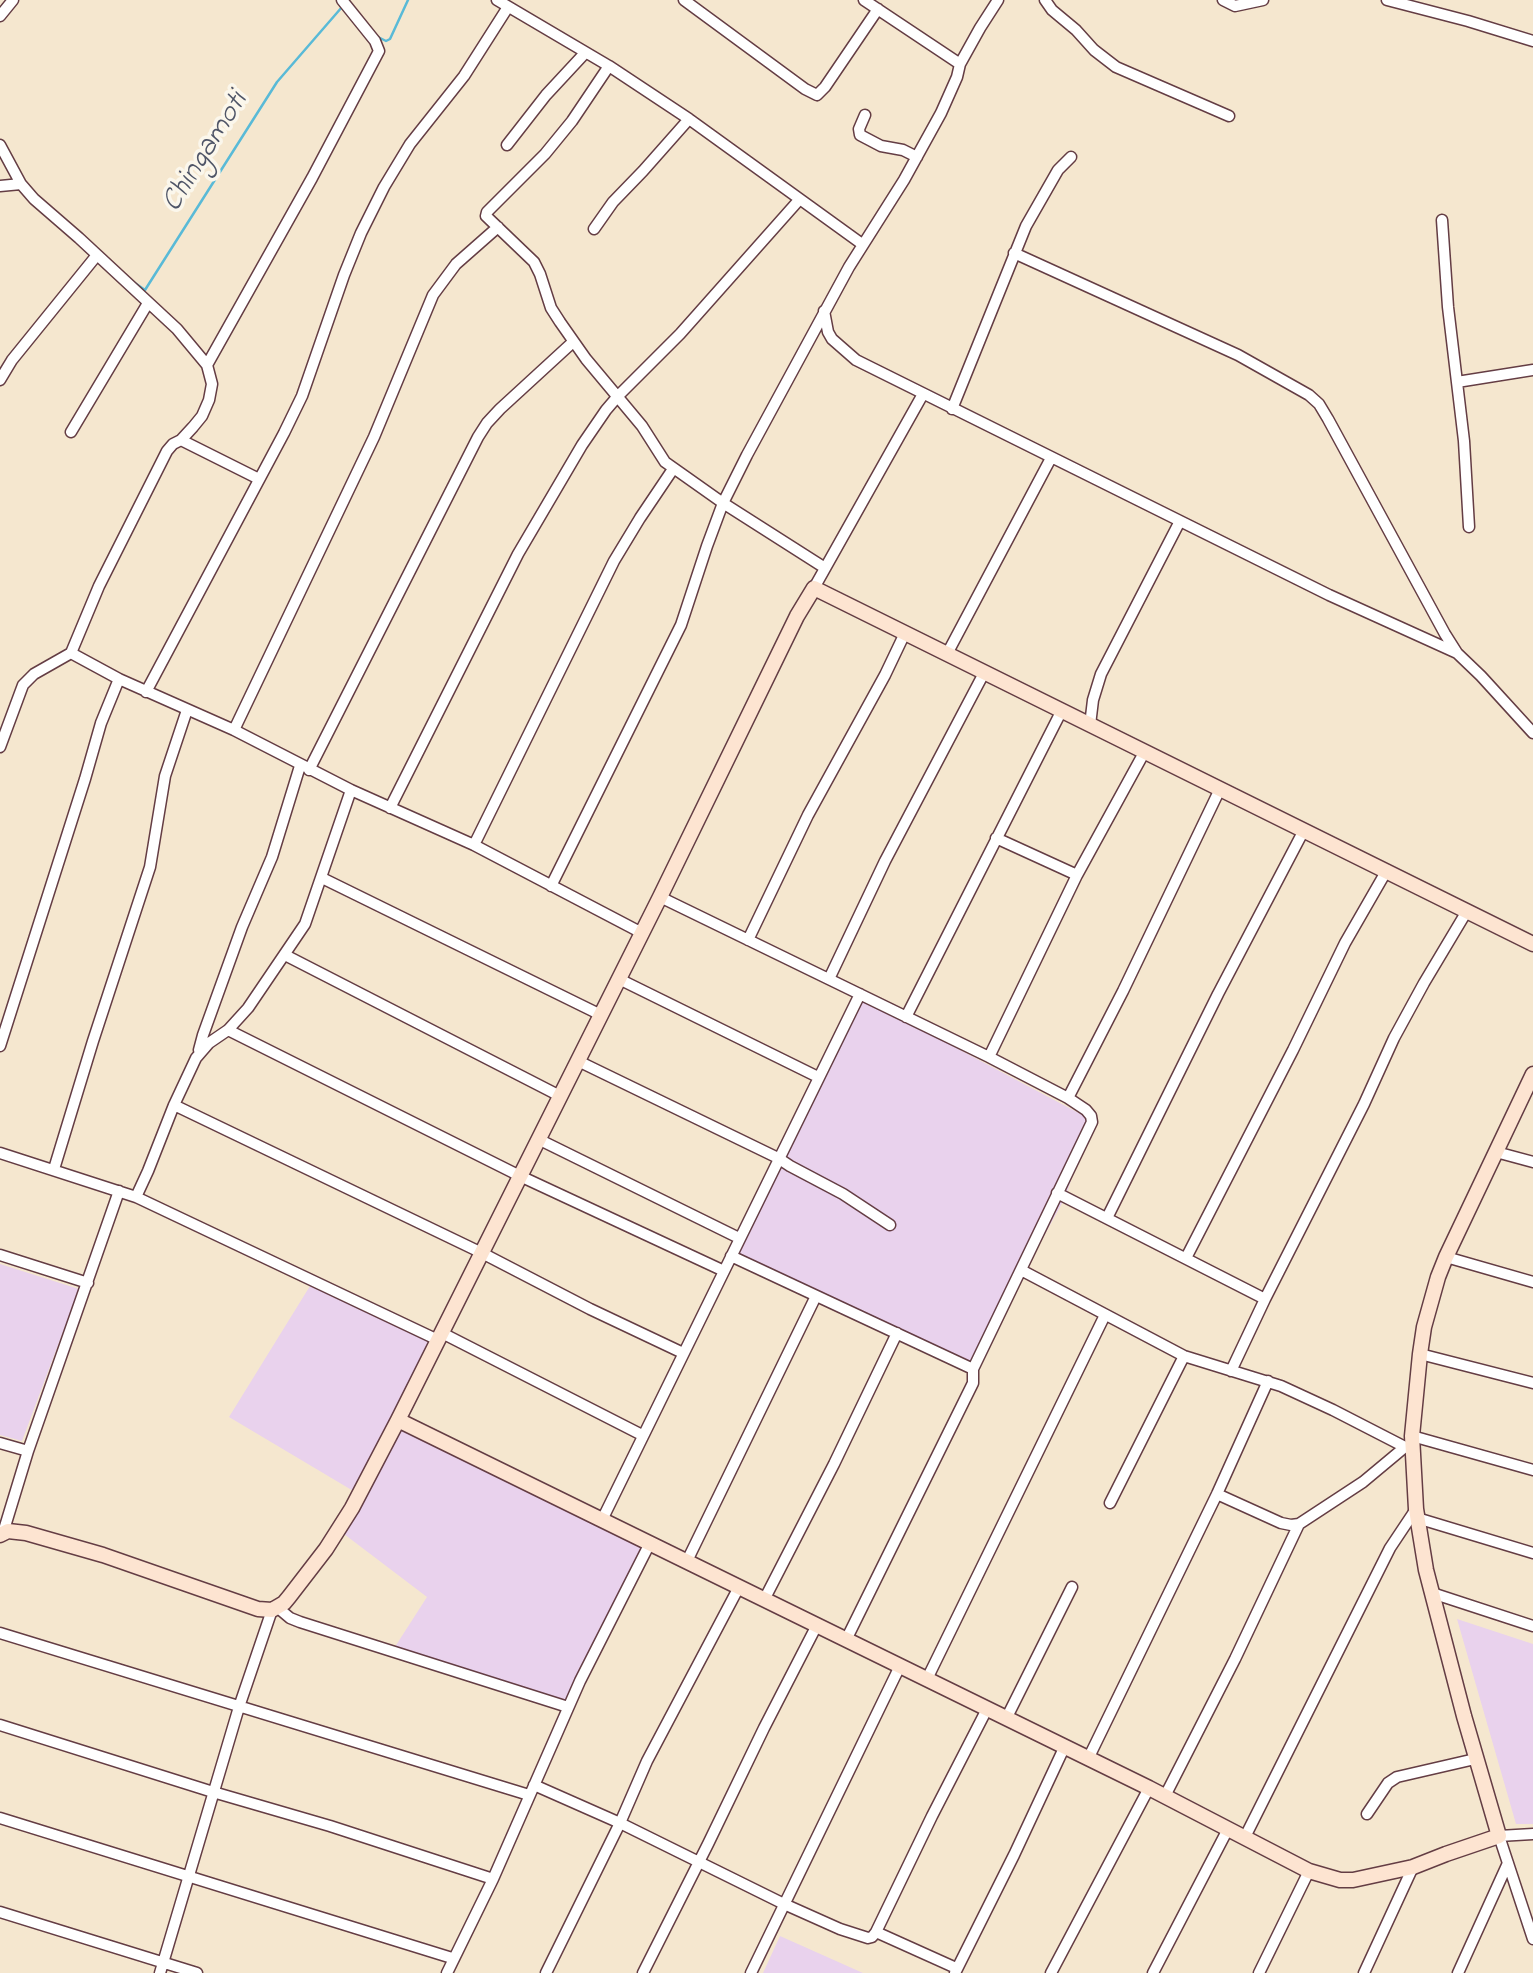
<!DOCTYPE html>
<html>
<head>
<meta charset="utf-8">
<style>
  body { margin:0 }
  canvas { display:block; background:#f5e7cf }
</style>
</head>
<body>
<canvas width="1533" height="1973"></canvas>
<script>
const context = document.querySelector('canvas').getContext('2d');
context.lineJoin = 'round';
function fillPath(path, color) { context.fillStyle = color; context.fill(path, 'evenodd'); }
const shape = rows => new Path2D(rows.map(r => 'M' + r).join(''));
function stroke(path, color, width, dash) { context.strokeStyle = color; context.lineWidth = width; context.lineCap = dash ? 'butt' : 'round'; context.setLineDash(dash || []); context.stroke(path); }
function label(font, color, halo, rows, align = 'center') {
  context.font = font + ' "Indie Flower",sans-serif'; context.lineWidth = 7; context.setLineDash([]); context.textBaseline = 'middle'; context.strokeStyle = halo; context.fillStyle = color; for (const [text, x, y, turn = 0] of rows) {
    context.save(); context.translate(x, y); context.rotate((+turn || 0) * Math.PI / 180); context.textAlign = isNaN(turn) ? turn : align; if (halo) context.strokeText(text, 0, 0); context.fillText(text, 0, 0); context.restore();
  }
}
const built = shape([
  [862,998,1090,1119,1066,1196,969,1372,732,1262],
  [0,1264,79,1289,22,1441,0,1435],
  [310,1286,438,1346,400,1422,651,1547,567,1710,391,1653,427,1597,340,1531,360,1495,229,1417],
  [1457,1619,1533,1644,1533,1824,1516,1824],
  [780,1936,863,1973,763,1973]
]);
const stream = shape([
  [378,37,386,41,390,39,408,0],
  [132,281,145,290,277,82,342,7]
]);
const minor = shape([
  [497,0,609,66,689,119,862,244],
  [684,0,805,89,817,95,825,87,878,9],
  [864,0,960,64],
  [1045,0,1052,10,1076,30,1094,50,1116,67,1229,116],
  [1223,0,1235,6,1263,0],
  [1387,0,1468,21,1533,41],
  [0,16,13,0],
  [609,66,572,121,545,154,487,212,486,216,534,262,540,274,551,308,560,322,586,359,642,426,665,462,723,503,825,568],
  [865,115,859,129,860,135,881,146,903,150,917,157],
  [0,145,21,184,34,199,79,238,177,329,207,365,212,384,209,400,202,416,193,427,181,440,173,444,167,451,99,586,71,653],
  [507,145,546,95,585,53],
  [0,186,21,184],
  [1442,220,1448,307,1464,441,1469,527],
  [594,229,613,202,643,171,689,119],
  [1014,253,1238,355,1309,395,1319,404,1328,419,1445,634,1457,653],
  [824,311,828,332,832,339,856,360,1329,595,1457,653,1481,676,1533,733],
  [207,365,312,178,379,51,375,41,342,0],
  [0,380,12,360,97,255],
  [1457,382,1533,370],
  [952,409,1026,226,1058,170,1071,157],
  [71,432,148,303],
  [181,440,259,479],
  [814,588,923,394],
  [947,654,1051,458],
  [146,692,284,433,302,396,344,275,361,233,384,187,410,144,464,76,508,7],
  [1090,725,1093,700,1101,674,1180,521],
  [234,730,374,437,433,295,456,264,498,227],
  [0,747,23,685,34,674,71,653,119,679,234,730,351,790,474,845,642,933],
  [309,770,478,437,487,423,500,409,573,342],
  [390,808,518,554,582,445,606,410,618,396,680,334,799,200],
  [996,838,1077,875],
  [474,845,614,561,640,518,673,469],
  [322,878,601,1015],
  [551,886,681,625,707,546,723,503,747,455,849,267,904,180,941,113,957,77,960,64,980,28,998,0],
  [660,897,989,1057,1068,1098,1086,1110,1091,1116,1092,1122,973,1369,731,1256],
  [748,940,808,815,885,675,905,633],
  [285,955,560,1096],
  [619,979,818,1077],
  [829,979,885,861,984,673],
  [906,1017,1062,710],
  [228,1030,520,1176,724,1271],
  [0,1046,85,779,101,723,119,679],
  [199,1050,203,1035,242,927,272,857,300,766],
  [989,1057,1077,875,1145,751],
  [578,1061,778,1158,790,1166,843,1194,890,1225],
  [1068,1098,1123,991,1220,789],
  [174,1105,482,1253,590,1309,683,1353],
  [538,1139,739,1238],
  [1496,1152,1533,1162],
  [0,1153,136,1197,438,1340],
  [54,1169,93,1041,150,867,165,776,187,710],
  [1057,1193,1265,1299],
  [136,1197,148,1171,174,1105,196,1058,209,1043,228,1030,248,1008,305,924,351,790],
  [1107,1218,1218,994,1304,830],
  [0,1255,88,1283],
  [1446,1257,1533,1282],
  [1186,1258,1293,1050,1345,943,1387,870],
  [1021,1270,1184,1356,1281,1386,1333,1410,1405,1447,1412,1449],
  [442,1333,642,1435],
  [1420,1354,1533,1383],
  [1231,1371,1265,1299,1364,1104,1394,1038,1424,983,1467,911],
  [1412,1436,1533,1470],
  [0,1443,28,1451],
  [1217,1494,1281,1523,1291,1525,1299,1524,1363,1482,1405,1447],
  [1110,1503,1184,1356],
  [1417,1518,1533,1553],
  [602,1520,860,994],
  [3,1533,28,1451,119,1191],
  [687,1561,816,1296],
  [1432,1593,1533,1626],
  [764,1600,834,1464,897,1333],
  [277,1607,290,1618,300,1622,568,1707],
  [0,1633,529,1795],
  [846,1640,973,1383,973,1369],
  [927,1679,1105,1315],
  [1006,1719,1072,1587],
  [0,1725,213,1792,330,1826,493,1879],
  [1088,1759,1217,1494,1268,1381],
  [534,1785,620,1823,784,1904,840,1929,868,1938,872,1937,876,1932,932,1816,987,1709],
  [1165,1796,1235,1659,1299,1524],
  [1367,1814,1388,1783,1397,1777,1475,1759],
  [0,1818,452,1958],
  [1533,1834,1499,1836,1533,1939],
  [1245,1837,1390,1548,1416,1509],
  [0,1912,197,1973],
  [876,1932,956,1968],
  [160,1973,239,1707,272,1610],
  [447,1973,493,1879,580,1681,650,1543],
  [546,1973,620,1823,647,1761,739,1587],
  [643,1973,708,1844,764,1728,817,1625],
  [751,1973,900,1666],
  [955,1973,1014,1855,1064,1748],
  [1051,1973,1149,1788],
  [1153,1973,1228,1829],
  [1259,1973,1309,1871],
  [1364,1973,1413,1867],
  [1458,1973,1508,1863]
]);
const secondary = shape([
  [398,1420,1149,1788,1309,1871,1340,1880,1353,1880,1413,1867,1446,1854,1499,1836,1464,1716,1426,1570,1416,1509,1412,1436,1420,1354,1424,1327,1438,1277,1446,1257,1533,1074],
  [0,1535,8,1531,26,1533,103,1555,258,1609,272,1610,284,1603,289,1597,326,1549,352,1508,398,1420,660,897,797,616,814,588,1533,944]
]);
const waterNames = [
  ["Chingamoti",207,153,-58]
];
fillPath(built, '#e9d2ed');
stroke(stream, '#59bad7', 2.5);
stroke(minor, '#643d44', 13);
stroke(secondary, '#643d44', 17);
stroke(minor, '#fff', 10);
stroke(secondary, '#fde4d1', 14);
label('italic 30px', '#4f5567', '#fbf7ec', waterNames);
</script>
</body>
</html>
